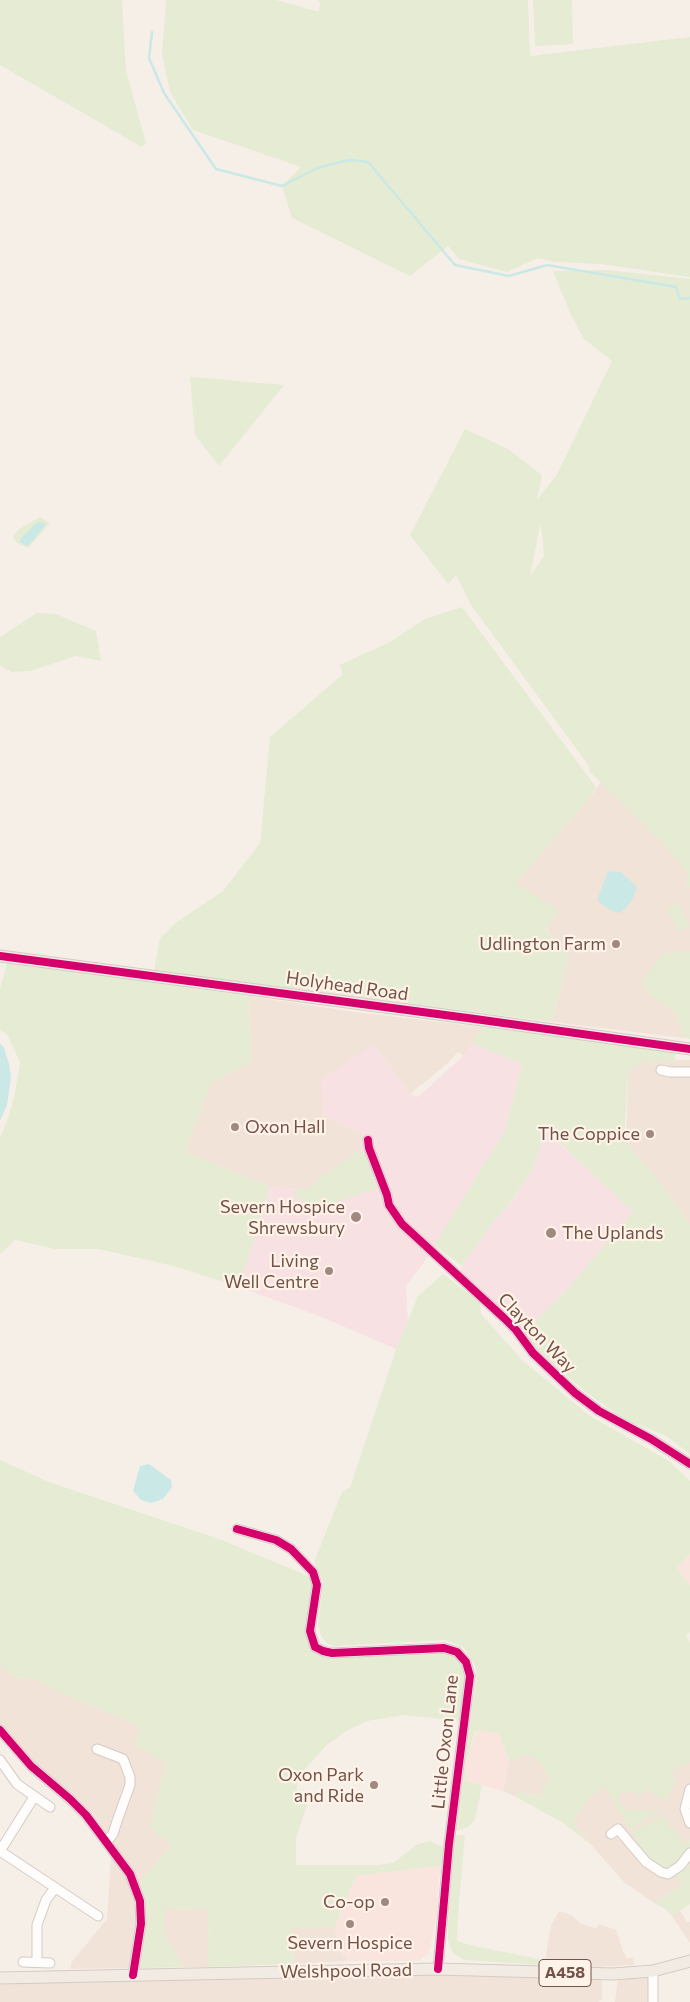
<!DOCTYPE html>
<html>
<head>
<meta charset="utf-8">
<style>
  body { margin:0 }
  canvas { display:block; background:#f6efe8 }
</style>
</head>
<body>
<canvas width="690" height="2002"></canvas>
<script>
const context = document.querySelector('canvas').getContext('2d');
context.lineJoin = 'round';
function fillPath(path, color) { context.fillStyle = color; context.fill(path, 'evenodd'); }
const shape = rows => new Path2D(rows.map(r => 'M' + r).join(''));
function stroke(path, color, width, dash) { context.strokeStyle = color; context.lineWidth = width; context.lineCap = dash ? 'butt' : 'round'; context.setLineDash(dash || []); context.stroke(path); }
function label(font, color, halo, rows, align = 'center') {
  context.font = font + ' Commissioner,sans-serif'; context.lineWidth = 4.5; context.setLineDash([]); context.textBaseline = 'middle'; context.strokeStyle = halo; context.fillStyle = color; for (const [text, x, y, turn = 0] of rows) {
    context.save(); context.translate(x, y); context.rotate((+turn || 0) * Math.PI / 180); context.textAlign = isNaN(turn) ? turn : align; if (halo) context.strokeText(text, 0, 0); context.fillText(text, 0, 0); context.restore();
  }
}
const residential = shape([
  [601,781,658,838,689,873,685,884,690,887,690,952,665,953,646,991,676,1013,684,1038,552,1022,569,955,553,939,515,883,590,798],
  [248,996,355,1012,482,1027,463,1056,458,1052,447,1064,410,1094,374,1044,322,1079,322,1114,363,1134,359,1150,306,1189,270,1187,185,1152,211,1083,251,1062],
  [683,1060,690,1060,690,1225,670,1196,626,1142,628,1071,640,1062],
  [0,1665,14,1677,36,1679,63,1694,128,1721,141,1728,135,1744,166,1763,150,1827,171,1846,139,1883,147,1909,140,1968,71,1969,71,1963,107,1919,111,1857,119,1851,93,1814,77,1797,34,1765,0,1724],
  [690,1712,690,1879,654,1903,624,1882,577,1829,574,1822,579,1811,588,1799],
  [526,1755,536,1759,542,1765,550,1780,544,1797,517,1792,516,1797,503,1791,509,1761],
  [208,1908,209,1967,184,1967,164,1934,164,1909],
  [680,1910,687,1922,690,1922,690,1943,672,1916],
  [559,1911,571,1915,580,1923,596,1929,599,1924,616,1930,623,1951,627,1958,633,1958,634,1965,590,1967,544,1965,551,1926],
  [335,1926,338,1949,349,1961,294,1964,292,1928],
  [446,1975,602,1978,602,2000,598,2002,0,2002,0,1984],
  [650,1978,649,2002,615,2002,618,1979]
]);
const commercial = shape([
  [690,1554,690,1586,675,1567],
  [476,1731,499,1733,509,1761,503,1791,465,1781,466,1764],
  [443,1865,439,1878,437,1915,429,1953,419,1961,349,1961,338,1949,335,1926,356,1876]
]);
const medical = shape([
  [471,1043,522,1064,505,1131,427,1258,406,1286,408,1320,396,1349,319,1316,239,1287,270,1187,306,1189,359,1150,363,1134,322,1114,321,1079,374,1044,410,1094,418,1097,463,1056],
  [545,1130,634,1212,569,1287,523,1334,460,1273,462,1266,491,1225,514,1199,533,1168]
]);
const green = shape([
  [0,0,122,0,126,71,146,143,142,147,0,65],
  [166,0,276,0,319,12,320,3,318,0,528,0,530,56,690,37,690,277,601,264,555,262,538,258,507,272,459,259,448,246,410,276,292,218,282,186,301,167,193,130,170,92,162,55],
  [533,0,572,0,573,44,535,46],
  [606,270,690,279,690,887,685,885,688,873,658,838,589,771,589,766,471,605,456,575,448,584,410,535,465,429,508,449,542,475,537,500,557,474,612,361,584,339,570,313,553,271],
  [541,525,544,556,530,576,540,525],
  [190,377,284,385,219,466,195,435],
  [40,517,50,523,28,548,17,543,13,537,19,529],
  [462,607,596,787,590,798,515,883,559,910,546,930,553,939,569,955,552,1022,154,970,160,938,177,922,223,891,260,843,270,737,343,674,340,665,390,642,425,619],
  [37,613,56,614,96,631,101,661,76,656,30,671,11,672,0,665,0,637],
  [678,902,690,926,679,932,667,908],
  [690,952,690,1039,684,1038,676,1013,646,991,643,985,645,976,665,953],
  [7,963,248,996,251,1062,211,1083,185,1152,270,1187,239,1287,174,1266,98,1249,55,1249,15,1240,0,1254,0,1137,8,1119,15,1093,20,1062,7,1034,0,1030,0,990],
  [482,1027,655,1049,675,1054,675,1061,640,1062,628,1071,625,1125,626,1142,670,1196,690,1225,690,1454,666,1436,624,1419,587,1393,553,1364,523,1334,569,1287,633,1212,546,1130,533,1168,514,1198,491,1225,462,1266,434,1245,505,1131,522,1064,471,1043],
  [359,1150,366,1155,377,1188,322,1207,310,1205,295,1197,295,1189,306,1189],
  [443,1274,480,1302,481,1314,523,1361,590,1416,669,1461,690,1481,690,1554,676,1567,690,1586,690,1632,686,1635,690,1644,690,1761,685,1765,686,1767,683,1768,679,1765,670,1773,675,1777,675,1780,668,1799,665,1802,648,1789,638,1796,634,1790,629,1792,627,1790,616,1797,625,1810,661,1811,630,1829,604,1786,588,1799,579,1811,574,1822,577,1829,590,1844,563,1823,516,1797,517,1792,543,1797,542,1787,550,1780,542,1765,536,1759,526,1755,509,1761,499,1733,475,1731,466,1764,465,1780,482,1786,478,1806,475,1819,468,1827,456,1831,476,1678,475,1665,464,1648,454,1643,445,1640,334,1646,327,1643,321,1636,318,1625,323,1581,314,1562,342,1492,350,1487,396,1349,418,1296],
  [0,1460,49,1482,222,1540,308,1576,311,1579,313,1586,306,1627,307,1638,310,1646,319,1654,451,1652,460,1660,464,1670,465,1688,461,1721,404,1715,367,1721,344,1732,326,1746,298,1776,297,1790,309,1800,296,1838,296,1865,378,1865,393,1863,418,1844,430,1841,443,1847,443,1865,356,1876,335,1926,292,1928,294,1964,209,1967,208,1908,164,1909,164,1934,184,1967,140,1968,147,1909,139,1883,171,1846,150,1827,165,1763,134,1744,140,1728,128,1721,63,1694,36,1679,14,1677,0,1665],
  [666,1815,667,1816,663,1819,665,1822,669,1819,671,1822,668,1825,671,1830,674,1828,685,1844,690,1840,690,1846,680,1859,666,1869,660,1868,648,1858,631,1832],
  [455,1835,465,1835,458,1916,457,1941,474,1946,544,1960,544,1965,464,1960,453,1953,448,1941,448,1924],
  [690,1865,690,1904,672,1916,665,1909,654,1903,684,1883,675,1875]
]);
const water = shape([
  [41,522,46,524,30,544,27,546,19,542,23,536,36,523],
  [608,871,621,872,637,887,632,900,626,908,619,913,610,910,597,901],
  [0,1043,4,1048,9,1064,11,1077,7,1105,0,1121],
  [149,1464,171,1480,172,1487,163,1499,151,1503,141,1500,133,1491,140,1466]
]);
const stream = shape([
  [152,32,149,58,164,93,216,169,282,186,317,168,349,160,368,162,455,265,509,276,547,265,676,287,680,299,690,298]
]);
const minor = shape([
  [661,1070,670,1072,690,1072],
  [368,1140,369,1148,387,1195,389,1205,402,1224,504,1318,516,1330,533,1353,575,1393,599,1411,651,1439,690,1464],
  [237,1529,276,1540,291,1549,313,1572,317,1585,310,1631,315,1647,323,1651,332,1653,444,1648,457,1652,466,1662,470,1676,449,1844,438,1969],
  [0,1730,31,1766,70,1799,86,1815,130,1874,140,1901,141,1924,133,1975],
  [97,1749,123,1759,130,1777,130,1785,117,1821,113,1834,107,1841],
  [0,1760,17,1784,50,1807],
  [690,1789,685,1809,690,1823],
  [611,1834,618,1829,646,1862,661,1872,668,1874,680,1866,690,1853],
  [0,1851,98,1916],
  [0,1851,34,1797],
  [23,1962,50,1963],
  [37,1962,37,1925,46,1900,55,1888],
  [653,1971,653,2002]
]);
const major = shape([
  [0,956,475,1019,690,1049],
  [0,1978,438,1969,613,1974,653,1971,690,1961]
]);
const cycleway = shape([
  [0,956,475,1019,690,1049],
  [368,1140,369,1148,387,1195,389,1205,402,1224,504,1318,516,1330,533,1353,575,1393,599,1411,651,1439,690,1464],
  [237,1529,276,1540,291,1549,313,1572,317,1585,310,1631,315,1647,323,1651,332,1653,444,1648,457,1652,466,1662,470,1676,449,1844,438,1969],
  [0,1730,31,1766,70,1799,86,1815,130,1874,140,1901,141,1924,133,1975]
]);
const markers = [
  [616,944,5,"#a18981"],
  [235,1127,5,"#a18981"],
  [650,1134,5,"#a18981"],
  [356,1217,6,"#a18981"],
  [551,1233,6,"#a18981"],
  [329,1271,5,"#a18981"],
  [374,1785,5,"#a18981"],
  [385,1902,5,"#a18981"],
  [350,1924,5,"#a18981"]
];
const shields = [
  [565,1973,52]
];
const shieldNames = [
  ["A458",565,1973]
];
const poiNames = [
  ["Udlington Farm",606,944],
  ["Oxon Hall",245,1127,"left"],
  ["The Coppice",640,1134],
  ["Severn Hospice",345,1207],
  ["Shrewsbury",345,1228],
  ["The Uplands",562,1233,"left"],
  ["Living",319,1261],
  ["Well Centre",319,1282],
  ["Oxon Park",364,1775],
  ["and Ride",364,1796],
  ["Co-op",375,1902],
  ["Severn Hospice",350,1943,"center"]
];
const streetNames = [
  ["Holyhead Road",347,986,8],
  ["Clayton Way",537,1333,46],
  ["Little Oxon Lane",445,1742,-84],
  ["Welshpool Road",346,1971,-1]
];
fillPath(residential, '#f1e3d8');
fillPath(commercial, '#f9e5de');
fillPath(medical, '#f8e1e3');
fillPath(green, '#e5ecd3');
fillPath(water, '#cae8e6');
stroke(stream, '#cae8e6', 2.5);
stroke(minor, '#d4cac5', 11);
stroke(major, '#d5cac5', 13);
stroke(minor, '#fefdfc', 9);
stroke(major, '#f2ebe4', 11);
stroke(cycleway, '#d6006c', 8);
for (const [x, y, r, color] of markers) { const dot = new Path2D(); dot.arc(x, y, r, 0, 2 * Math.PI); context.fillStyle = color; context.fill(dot); stroke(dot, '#fff3e8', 2); }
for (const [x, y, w] of shields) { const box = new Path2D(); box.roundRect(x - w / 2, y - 13.5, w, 27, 4); context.fillStyle = '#fff3e8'; context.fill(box); stroke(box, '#735249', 1); }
label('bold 16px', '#735249', null, shieldNames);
label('18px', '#735249', '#fff3e8', poiNames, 'right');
label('18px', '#735249', '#fff3e8', streetNames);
</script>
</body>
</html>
